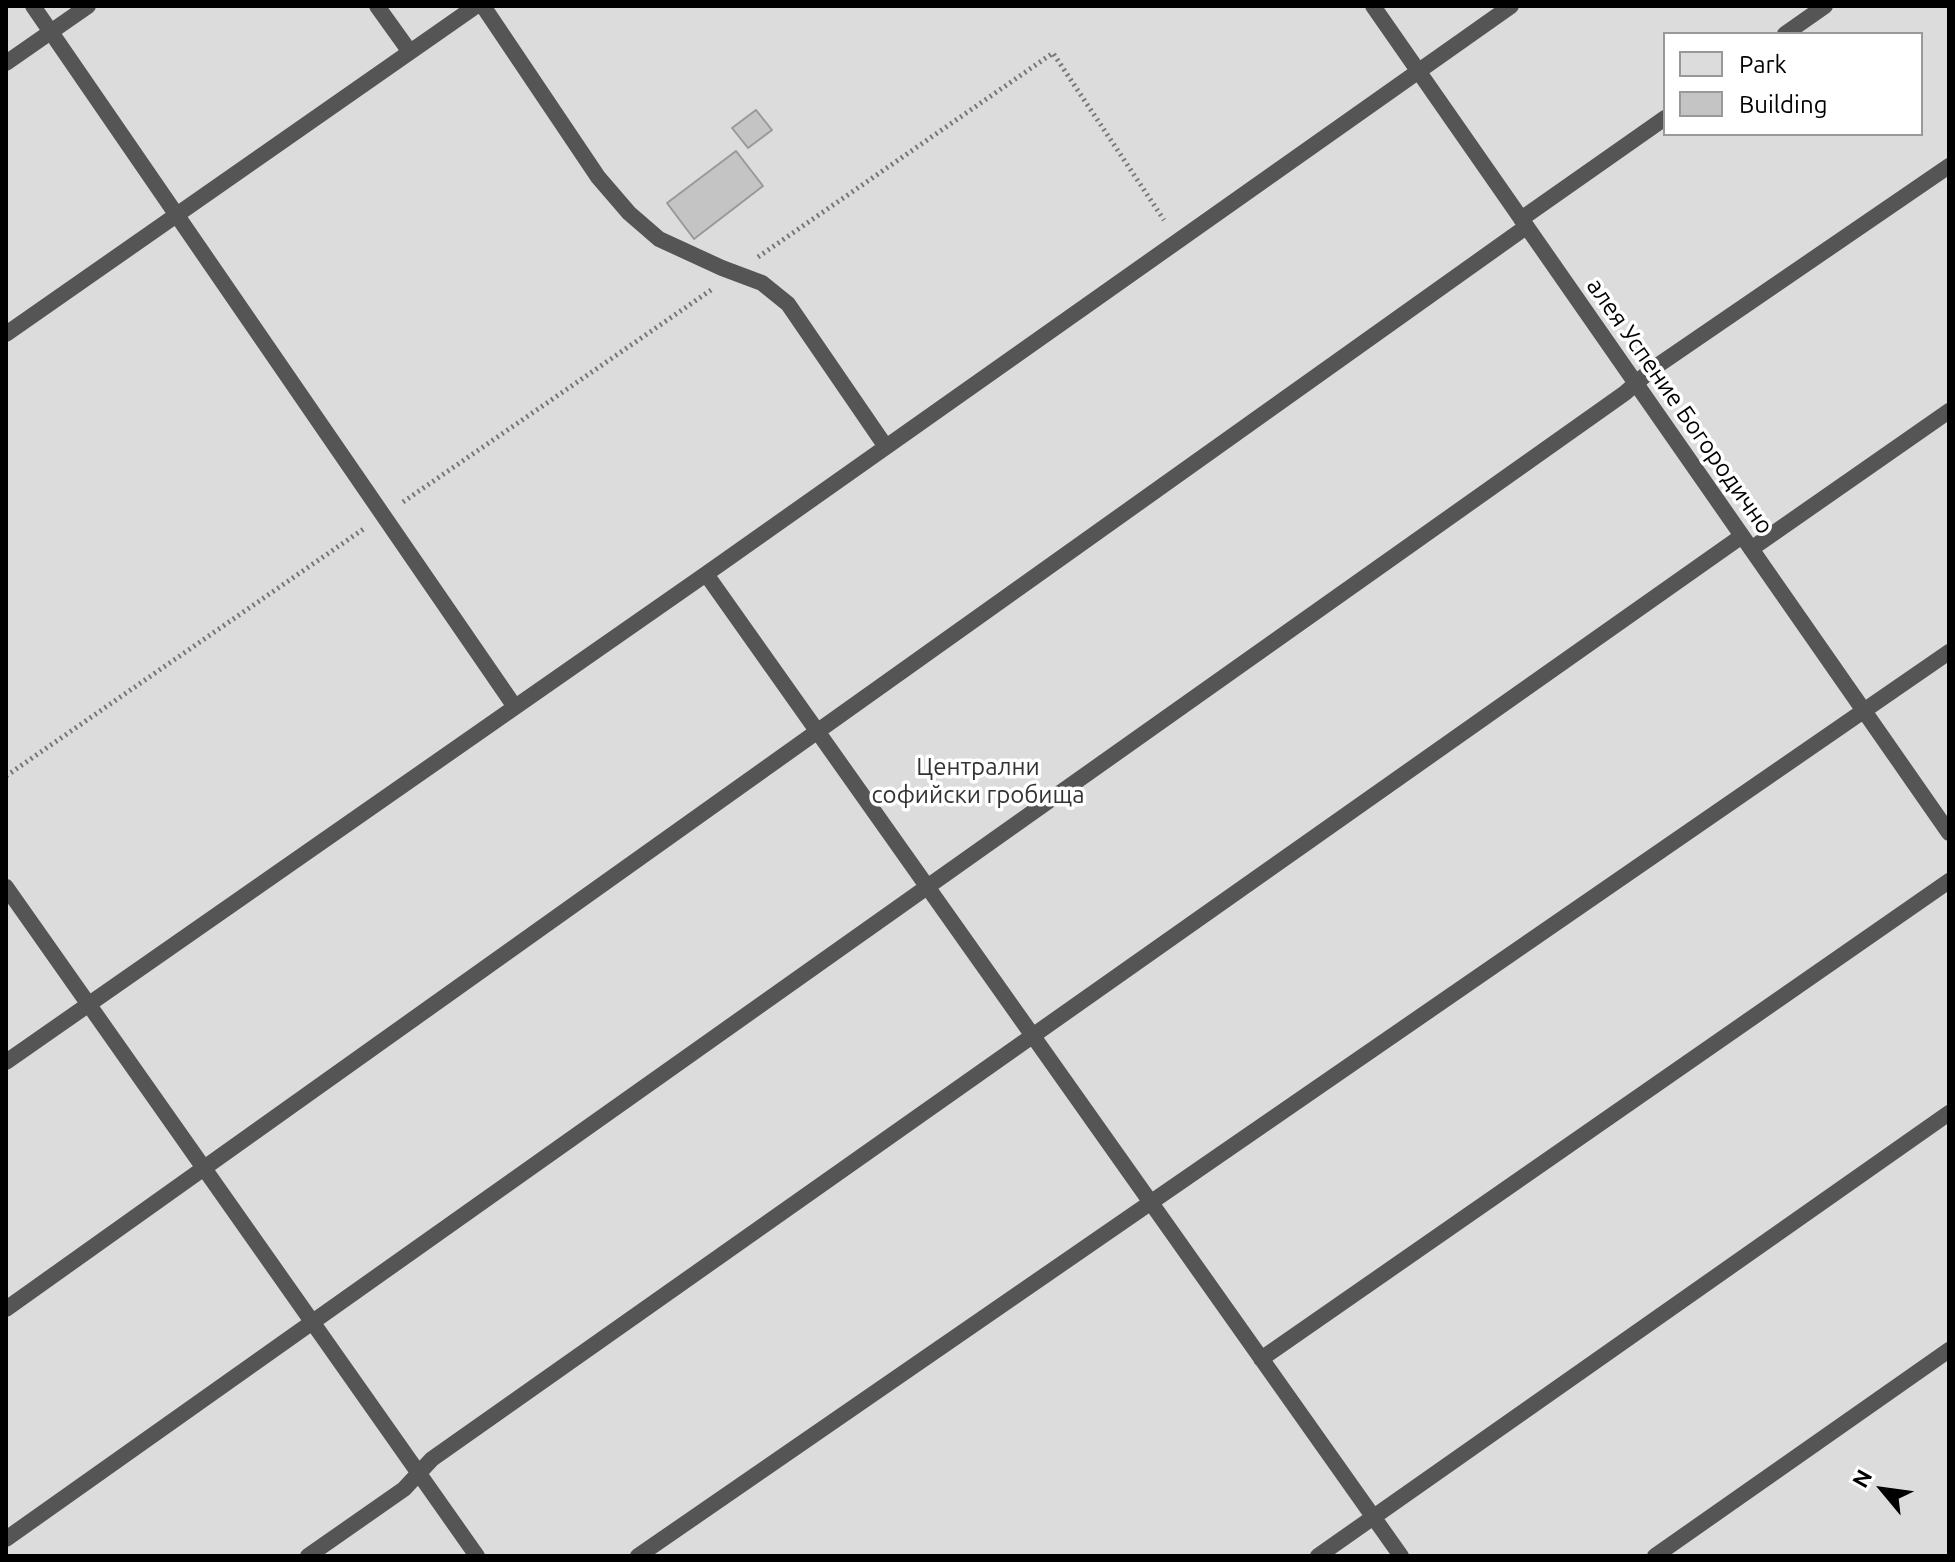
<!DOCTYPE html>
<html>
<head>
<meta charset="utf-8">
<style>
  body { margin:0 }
  #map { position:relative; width:1955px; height:1562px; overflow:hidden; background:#fff; font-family:Ubuntu,sans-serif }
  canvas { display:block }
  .frame { position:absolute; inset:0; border:8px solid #000; pointer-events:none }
  .legend { position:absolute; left:1663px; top:32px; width:260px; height:104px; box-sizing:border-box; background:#fff; border:2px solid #999; margin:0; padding:10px 14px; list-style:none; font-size:24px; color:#000 }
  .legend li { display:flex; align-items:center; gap:16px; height:40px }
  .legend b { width:40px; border:2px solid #999 }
  .north { position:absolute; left:1843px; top:1450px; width:80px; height:80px; -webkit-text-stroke:6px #fff; paint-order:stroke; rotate:299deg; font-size:22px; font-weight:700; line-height:32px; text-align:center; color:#000 }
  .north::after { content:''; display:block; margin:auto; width:28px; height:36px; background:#000; clip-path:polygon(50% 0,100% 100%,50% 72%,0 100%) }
</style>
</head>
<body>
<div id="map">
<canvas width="1955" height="1562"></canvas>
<div class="frame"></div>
<ul class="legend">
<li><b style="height:22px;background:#dcdcdc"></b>Park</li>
<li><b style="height:22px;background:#c4c4c4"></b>Building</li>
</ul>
<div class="north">N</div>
</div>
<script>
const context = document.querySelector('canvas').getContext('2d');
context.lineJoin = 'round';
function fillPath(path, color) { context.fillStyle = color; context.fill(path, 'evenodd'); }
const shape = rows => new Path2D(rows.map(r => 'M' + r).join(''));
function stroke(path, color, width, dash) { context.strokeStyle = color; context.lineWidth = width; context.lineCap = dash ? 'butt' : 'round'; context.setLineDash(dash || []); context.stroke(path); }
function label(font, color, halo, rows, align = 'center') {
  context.font = font + ' Ubuntu,sans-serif'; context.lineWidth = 7; context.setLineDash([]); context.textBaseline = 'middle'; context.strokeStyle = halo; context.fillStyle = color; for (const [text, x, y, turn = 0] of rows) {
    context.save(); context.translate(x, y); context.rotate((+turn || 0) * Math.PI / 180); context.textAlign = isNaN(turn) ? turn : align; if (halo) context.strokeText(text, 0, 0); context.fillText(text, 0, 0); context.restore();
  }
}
const green = shape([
  [6,6,1949,6,1949,1556,6,1556],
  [1665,34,1921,34,1921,134,1665,134]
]);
const building = shape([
  [756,110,772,130,748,148,732,128,756,110],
  [736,151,763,186,694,239,667,203,736,151]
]);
const path = shape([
  [758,257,1053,53,1164,220],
  [403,502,711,290],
  [6,776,365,528]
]);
const lane = shape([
  [33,6,515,707],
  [377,6,410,52],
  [483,6,598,177,629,213,659,239,722,268,762,283,788,304,886,447],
  [1373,6,1949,833],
  [1785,34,1825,6],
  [6,63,88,6],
  [1521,219,1665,118],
  [6,334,476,6],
  [1751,549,1949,411],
  [706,574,1401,1556],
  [6,887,477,1556],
  [6,1062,706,574,1511,6],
  [6,1309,1526,227],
  [1261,1359,1949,881],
  [6,1539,1625,393,1651,370,1949,166],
  [308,1556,404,1489,432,1459,1742,536],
  [638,1556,1949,652],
  [1318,1556,1949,1113],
  [1655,1556,1949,1350]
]);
const streetNames = [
  ["алея Успение Богородично",1680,406,55]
];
const parkNames = [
  ["Централни",978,767],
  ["софийски гробища",978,795]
];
fillPath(green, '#dcdcdc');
fillPath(building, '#c4c4c4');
stroke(building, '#999', 2);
stroke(path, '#777', 5, [2, 4]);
stroke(lane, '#555', 16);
label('24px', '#000', '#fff', streetNames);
label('24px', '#333', '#fff', parkNames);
</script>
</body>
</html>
